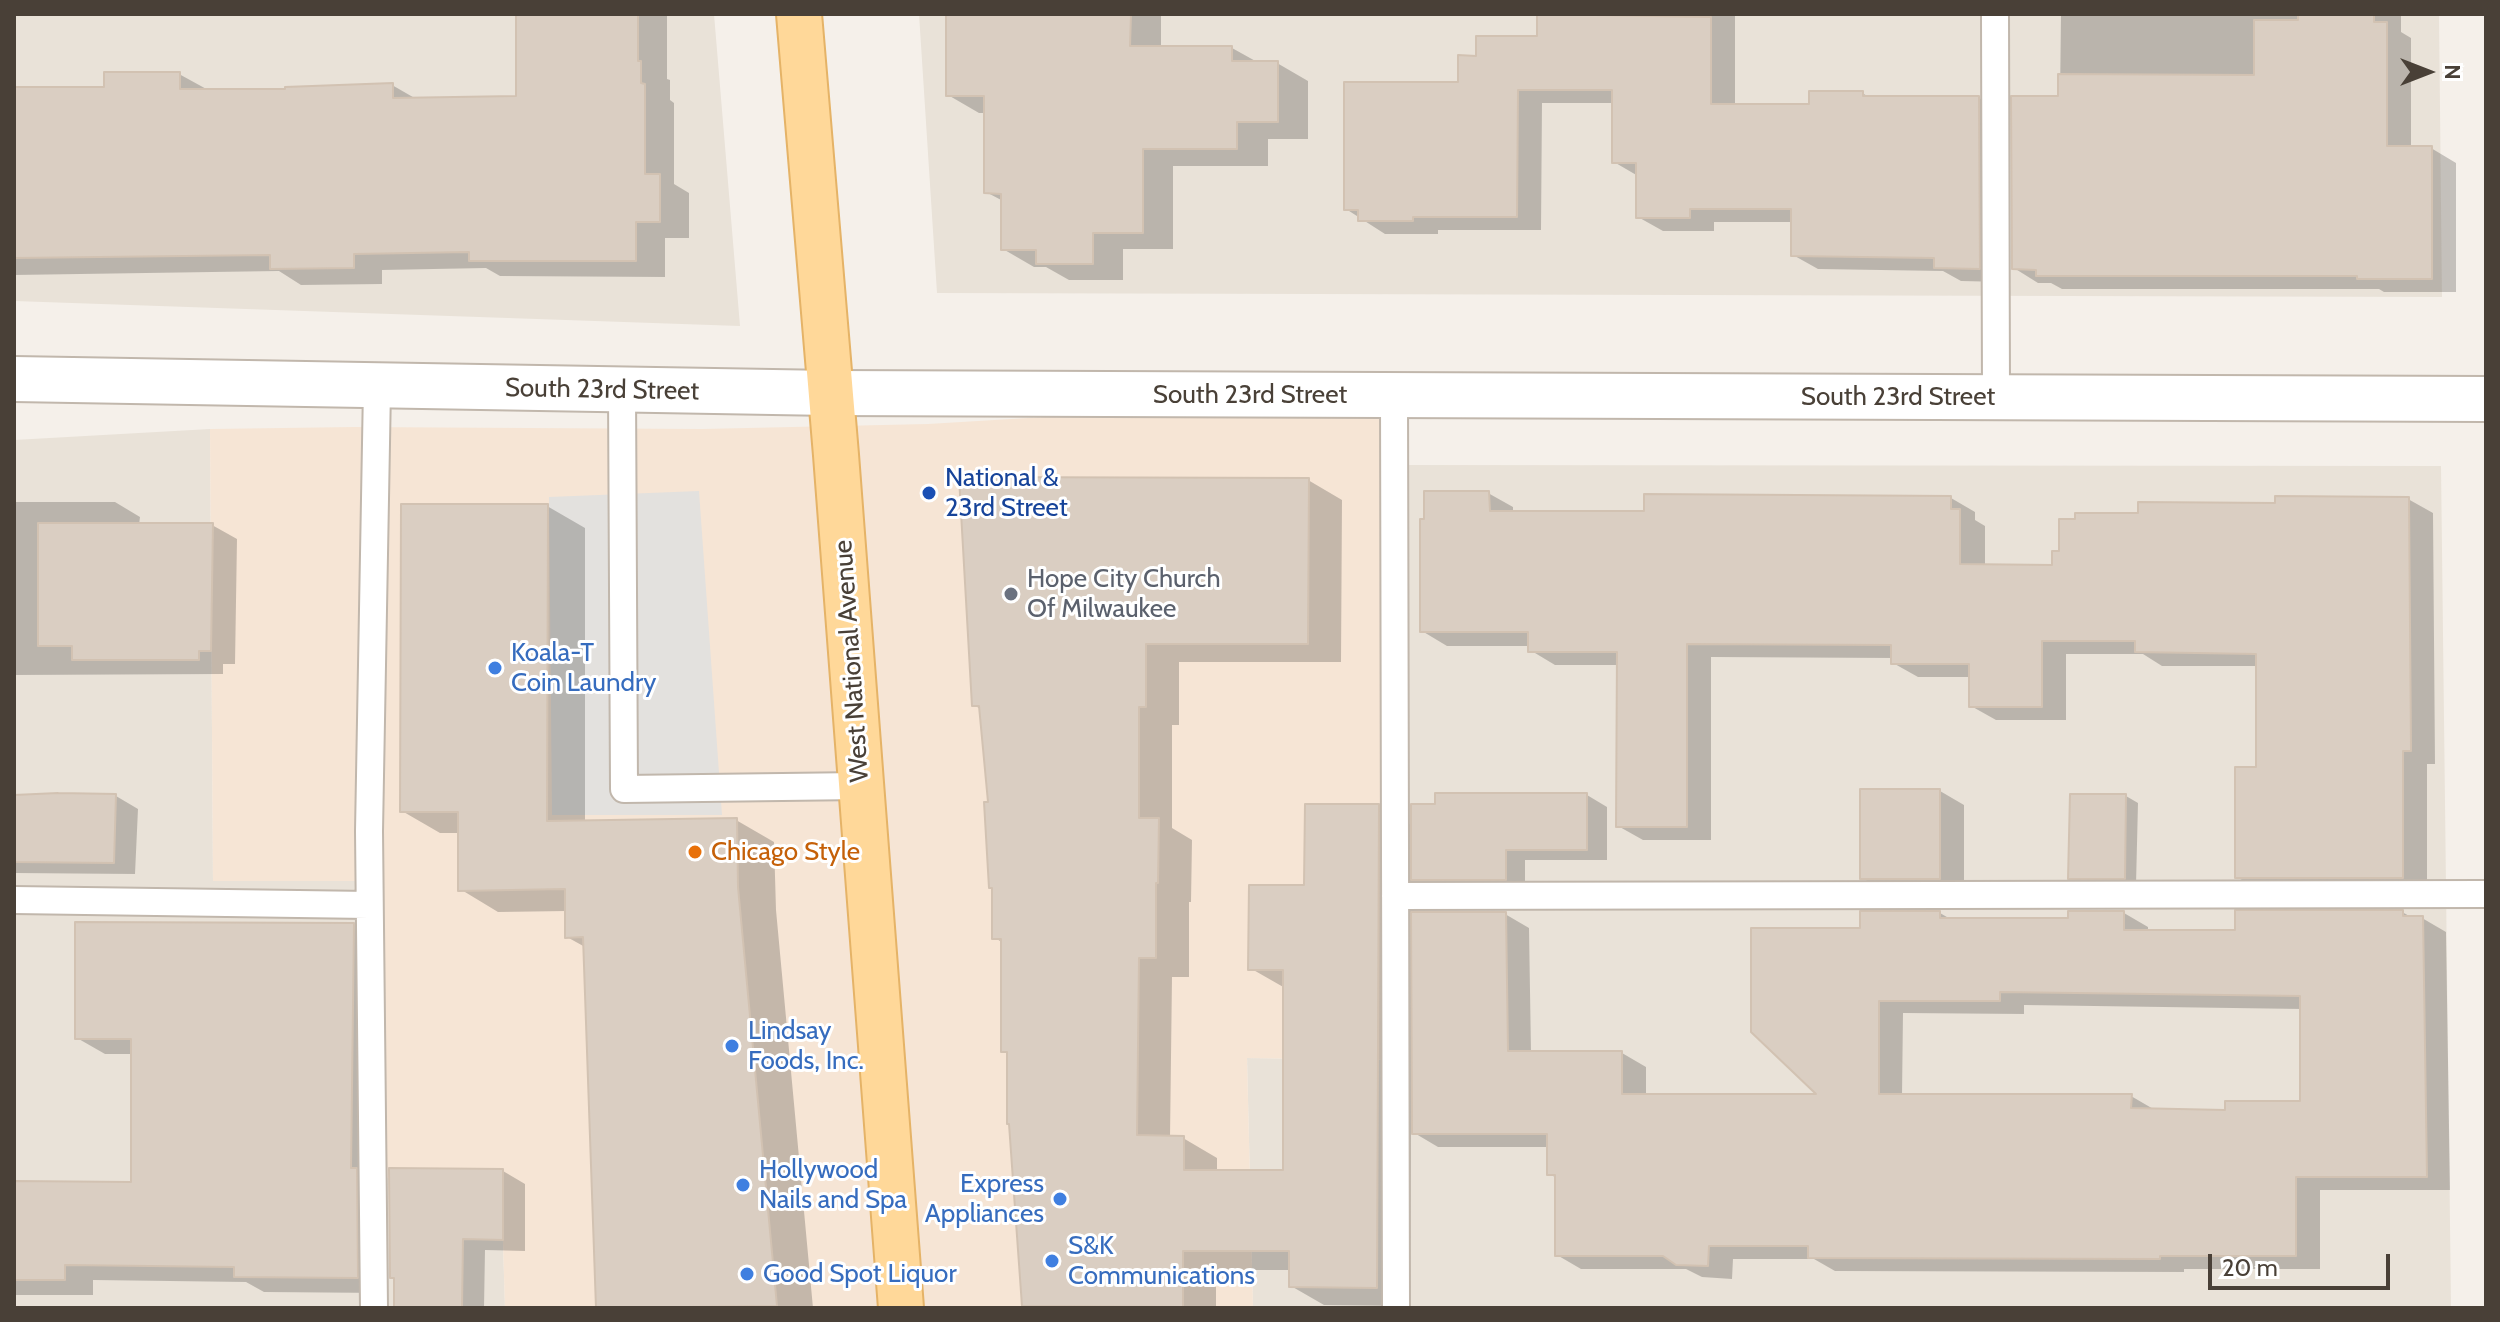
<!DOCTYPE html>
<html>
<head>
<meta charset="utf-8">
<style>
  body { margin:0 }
  #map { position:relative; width:2500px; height:1322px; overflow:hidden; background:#f5f0ea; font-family:Cabin,sans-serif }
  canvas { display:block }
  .frame { position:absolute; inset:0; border:16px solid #494037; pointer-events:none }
  .north { position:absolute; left:2388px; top:32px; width:80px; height:80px; -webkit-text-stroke:6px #fff; paint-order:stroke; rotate:90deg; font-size:22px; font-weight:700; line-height:32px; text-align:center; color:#494037 }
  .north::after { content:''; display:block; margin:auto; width:28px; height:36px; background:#494037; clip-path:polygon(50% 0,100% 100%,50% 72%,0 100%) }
  .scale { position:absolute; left:2208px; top:1254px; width:182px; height:36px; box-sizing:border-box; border:4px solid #494037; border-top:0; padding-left:10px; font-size:24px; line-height:28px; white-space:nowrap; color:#494037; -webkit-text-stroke:6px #fff; paint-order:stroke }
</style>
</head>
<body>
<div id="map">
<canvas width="2500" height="1322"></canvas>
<div class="frame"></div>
<div class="north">N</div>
<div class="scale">20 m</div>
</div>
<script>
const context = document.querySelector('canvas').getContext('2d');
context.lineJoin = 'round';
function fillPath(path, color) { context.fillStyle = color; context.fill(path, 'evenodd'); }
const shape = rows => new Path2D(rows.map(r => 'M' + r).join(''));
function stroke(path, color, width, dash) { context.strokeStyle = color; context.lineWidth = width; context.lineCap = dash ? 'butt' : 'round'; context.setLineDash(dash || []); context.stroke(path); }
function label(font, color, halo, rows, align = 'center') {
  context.font = font + ' Cabin,sans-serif'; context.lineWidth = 6; context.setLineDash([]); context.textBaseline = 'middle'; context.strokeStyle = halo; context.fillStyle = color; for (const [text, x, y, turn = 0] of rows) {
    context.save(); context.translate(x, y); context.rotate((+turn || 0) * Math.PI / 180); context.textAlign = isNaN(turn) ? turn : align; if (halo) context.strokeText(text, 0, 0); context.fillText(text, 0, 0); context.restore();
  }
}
const residential = shape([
  [14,14,714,14,740,326,14,301],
  [919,14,2439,14,2442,297,937,293],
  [210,429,213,881,377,881,384,1178,501,1178,505,1308,14,1308,14,440],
  [1394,465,2441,466,2451,1308,1253,1308,1247,1058,1396,1060]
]);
const commercial = shape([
  [1394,396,1396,1060,1247,1058,1253,1308,505,1308,501,1179,384,1178,377,881,213,881,210,429,354,427,702,429,928,424]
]);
const parking = shape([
  [699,491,722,815,552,815,549,497]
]);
const shadow = shape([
  [518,14,667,14,667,79,670,80,670,100,674,103,674,184,689,193,689,238,665,238,665,277,500,276,486,268,382,270,382,284,301,285,279,271,14,275,14,89,106,89,179,74,210,91,287,91,392,85,418,100,518,98],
  [948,14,1161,14,1161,48,1232,48,1259,63,1277,63,1308,81,1308,139,1268,139,1268,166,1173,166,1173,249,1123,249,1123,280,1069,280,1046,267,1034,267,1003,249,1003,201,986,192,986,113,979,113,948,95],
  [1539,14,1735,14,1735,106,1811,106,1862,93,1871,98,1979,98,2004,112,2004,282,1961,281,1943,271,1818,269,1793,255,1793,222,1714,222,1714,231,1663,231,1638,217,1638,176,1614,162,1614,103,1542,103,1541,230,1438,230,1438,234,1385,234,1346,209,1460,84,1478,58,1539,38],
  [2061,14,2401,14,2401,32,2411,38,2411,148,2431,148,2456,163,2456,292,2384,292,2379,289,2062,289,2051,283,2038,283,2014,268,2060,98],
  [1308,480,1342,500,1341,662,1179,662,1179,725,1172,725,1172,828,1192,840,1191,902,1189,902,1189,977,1172,977,1170,1138,1183,1138,1217,1158,1217,1172,1285,1172,1285,988,1250,968,1306,887,1378,806,1413,826,1587,795,1607,807,1607,860,1525,860,1525,890,1433,890,1412,878,1412,914,1505,914,1529,928,1531,1053,1622,1053,1646,1067,1646,1096,1821,1096,1862,930,1940,913,1952,920,2070,920,2124,913,2148,927,2148,932,2237,932,2402,912,2413,918,2422,918,2446,932,2450,1190,2320,1190,2320,1269,2184,1269,2184,1272,1835,1271,1814,1259,1733,1259,1732,1279,1702,1277,1686,1269,1581,1269,1557,1255,1557,1178,1549,1174,1549,1147,1438,1147,1411,1131,1410,1306,1324,1305,1291,1286,1291,1270,1216,1270,1216,1308,1030,1308,1024,1305,1009,1055,1003,1051,1003,943,994,937,990,804,982,710,974,705],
  [2024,1005,2302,1009,2302,1103,2227,1112,2155,1110,2131,1096,1902,1096,1903,1013,2024,1014],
  [1488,493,1513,507,1513,513,1646,513,1951,498,1975,512,1975,520,1985,526,1985,567,2054,567,2061,553,2140,515,2408,499,2433,513,2435,764,2427,764,2427,891,2262,892,2237,877,2258,769,2258,666,2162,666,2143,654,2066,654,2066,720,1996,720,1971,706,1971,677,1918,677,1893,663,1893,658,1711,657,1711,840,1643,840,1618,826,1619,665,1555,665,1530,650,1530,646,1447,646,1422,631,1426,521],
  [14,502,115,502,140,517,139,525,212,525,237,539,235,664,223,664,223,674,14,675],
  [547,506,585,528,585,822,736,820,774,842,776,910,813,1308,598,1308,585,947,567,937,567,911,498,912,460,889,460,833,440,833,402,811],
  [1940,791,1964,805,1964,892,1887,892,1862,878],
  [14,796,116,796,138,809,135,874,14,873],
  [2126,796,2138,803,2136,885,2083,885,2070,878],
  [353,925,382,941,385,1293,264,1292,246,1282,93,1280,93,1295,14,1295,14,1183,133,1184,133,1054,105,1054,77,1038],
  [503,1171,525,1184,525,1251,485,1250,484,1308,396,1306,396,1280,392,1277]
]);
const building = shape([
  [516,14,638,14,638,61,641,61,641,83,645,84,645,174,660,174,660,222,636,222,636,261,469,261,469,252,354,254,354,268,270,269,270,255,14,258,14,87,104,87,104,72,180,72,180,89,285,89,285,87,393,83,393,98,516,96,516,14],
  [946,14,1131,14,1130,46,1232,46,1232,61,1278,61,1278,122,1237,122,1237,149,1143,149,1143,233,1093,233,1093,264,1036,264,1036,250,1001,250,1001,194,984,193,984,96,946,96,946,14],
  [1537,14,1711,17,1711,104,1809,104,1809,91,1863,91,1863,96,1979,96,1980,269,1934,268,1934,258,1791,256,1791,209,1690,209,1690,218,1636,218,1636,163,1612,163,1612,90,1518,90,1517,217,1413,217,1413,221,1358,221,1358,210,1344,210,1344,82,1458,82,1458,55,1476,56,1476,36,1537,36,1537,14],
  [2298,14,2374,14,2374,22,2387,22,2387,146,2432,146,2432,279,2357,279,2357,276,2036,276,2036,270,2012,269,2011,96,2058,96,2058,74,2254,75,2254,20,2298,20,2298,14],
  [959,477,1309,478,1308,644,1146,644,1146,707,1139,707,1139,818,1159,818,1158,883,1156,883,1156,958,1139,958,1137,1135,1184,1136,1184,1170,1283,1170,1283,970,1248,970,1249,885,1304,885,1305,804,1379,804,1377,1288,1289,1287,1289,1251,1183,1251,1183,1307,1022,1306,1009,1124,1007,1124,1007,1052,1001,1052,1001,939,992,939,992,888,989,888,984,802,988,802,979,706,972,706,959,477],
  [1424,491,1489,491,1490,511,1644,511,1644,494,1951,496,1951,509,1960,509,1960,564,2052,565,2052,551,2059,551,2059,519,2075,519,2075,513,2138,513,2138,502,2275,503,2275,496,2409,497,2411,751,2403,751,2403,878,2235,878,2235,767,2256,767,2256,654,2135,652,2135,641,2042,641,2042,707,1969,707,1969,664,1891,664,1891,645,1687,644,1687,827,1616,827,1617,652,1528,652,1528,632,1420,632,1420,519,1424,519,1424,491],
  [401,504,548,504,547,821,737,818,738,887,777,1306,596,1308,583,937,565,938,565,889,458,891,458,812,400,812,401,504],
  [38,523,213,523,211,651,199,651,199,660,72,660,72,646,38,646,38,523],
  [1860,789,1940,789,1940,879,1860,879,1860,789],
  [58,793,116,794,114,863,14,862,14,795,58,793],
  [1435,793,1587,793,1587,850,1506,850,1506,880,1411,880,1411,804,1435,804,1435,793],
  [2070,794,2126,794,2125,879,2068,879,2070,794],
  [2235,910,2403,910,2403,916,2423,916,2427,1177,2296,1177,2296,1256,2160,1256,2160,1259,1808,1258,1808,1246,1709,1246,1708,1266,1676,1265,1663,1256,1555,1256,1555,1175,1547,1175,1547,1134,1412,1134,1411,912,1506,912,1508,1051,1622,1051,1622,1094,1816,1094,1751,1032,1751,928,1860,928,1860,911,1940,911,1940,918,2068,918,2068,911,2124,911,2124,930,2235,930,2235,910],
  [2000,992,2300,996,2300,1101,2225,1101,2225,1110,2131,1108,2132,1094,1879,1094,1879,1001,2000,1001,2000,992],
  [75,922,354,923,351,1168,357,1168,358,1278,234,1277,234,1267,65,1265,65,1280,14,1280,14,1181,131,1182,131,1039,75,1039,75,922],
  [389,1168,503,1169,503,1240,463,1239,462,1307,394,1307,394,1278,390,1278,389,1168]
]);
const service = shape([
  [1995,14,1996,397],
  [622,390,624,789,861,786],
  [1394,396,1396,1308],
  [1395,896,2486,894],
  [14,900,369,905],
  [374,1308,369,831,377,388]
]);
const minor = shape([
  [14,379,831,393,2486,399]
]);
const primary = shape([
  [799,14,836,455,901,1308]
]);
const markers = [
  [929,493,8,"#1a4fb4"],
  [1011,594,8,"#6b7280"],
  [495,668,8,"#3f7fe0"],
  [695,852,8,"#e8710a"],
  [732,1046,8,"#3f7fe0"],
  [743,1185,8,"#3f7fe0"],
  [1060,1199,8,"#3f7fe0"],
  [1052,1261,8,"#3f7fe0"],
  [747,1274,8,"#3f7fe0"]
];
const streetNames = [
  ["South 23rd Street",602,390,1],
  ["South 23rd Street",1250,395],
  ["South 23rd Street",1898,397],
  ["West National Avenue",852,661,-94]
];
const transitNames = [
  ["National &",945,478],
  ["23rd Street",945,508]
];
const worshipNames = [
  ["Hope City Church",1027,579],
  ["Of Milwaukee",1027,609]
];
const shopNames = [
  ["Koala-T",511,653],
  ["Coin Laundry",511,683],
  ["Lindsay",748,1031],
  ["Foods, Inc.",748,1061],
  ["Hollywood",759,1170],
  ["Nails and Spa",759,1200],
  ["Express",1044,1184,"right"],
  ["Appliances",1044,1214,"right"],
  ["S&K",1068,1246],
  ["Communications",1068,1276],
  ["Good Spot Liquor",763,1274]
];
const foodNames = [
  ["Chicago Style",711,852]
];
fillPath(residential, '#e9e2d8');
fillPath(commercial, '#f6e5d5');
fillPath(parking, '#e3e1de');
fillPath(shadow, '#0003');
fillPath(building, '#dacec2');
stroke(building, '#d2c2b2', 2);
stroke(service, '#c1b7ac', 30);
stroke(minor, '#c1b7ac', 48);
stroke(primary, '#e5b367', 48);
stroke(service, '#fff', 26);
stroke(minor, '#fff', 44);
stroke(primary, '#ffd899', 44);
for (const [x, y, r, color] of markers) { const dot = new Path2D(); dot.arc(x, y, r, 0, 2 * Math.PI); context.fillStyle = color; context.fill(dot); stroke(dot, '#fff', 3); }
label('26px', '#494037', '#fff', streetNames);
label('26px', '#164399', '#fff', transitNames, 'left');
label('26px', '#5b616d', '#fff', worshipNames, 'left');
label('26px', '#366cbe', '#fff', shopNames, 'left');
label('26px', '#c56008', '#fff', foodNames, 'left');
</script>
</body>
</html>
